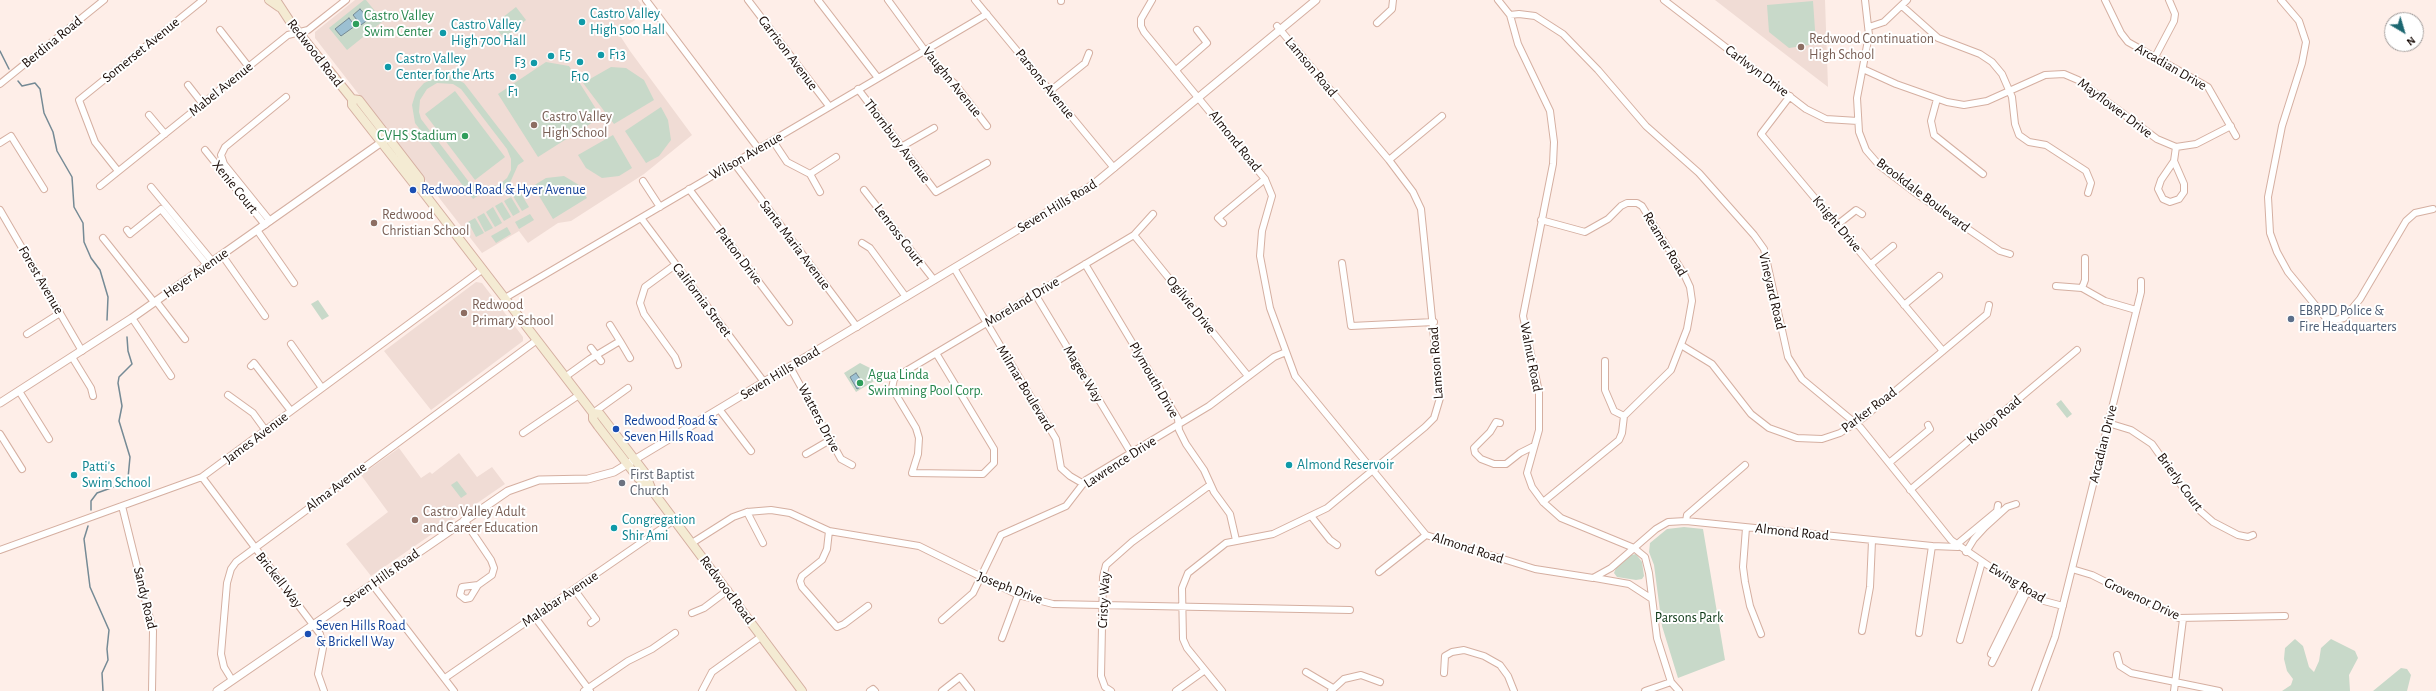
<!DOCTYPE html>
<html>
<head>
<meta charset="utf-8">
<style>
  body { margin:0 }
  #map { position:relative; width:2436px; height:691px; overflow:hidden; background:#feeee8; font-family:"Alegreya Sans",sans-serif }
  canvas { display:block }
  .north { position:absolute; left:2384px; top:12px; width:40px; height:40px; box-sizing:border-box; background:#fff; border:1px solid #a39e9c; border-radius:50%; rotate:142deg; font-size:11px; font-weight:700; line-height:16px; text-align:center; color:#190c07 }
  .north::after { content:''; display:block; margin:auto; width:14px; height:18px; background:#1c6771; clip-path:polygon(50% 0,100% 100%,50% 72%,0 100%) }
</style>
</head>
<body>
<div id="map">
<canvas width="2436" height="691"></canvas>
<div class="north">N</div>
</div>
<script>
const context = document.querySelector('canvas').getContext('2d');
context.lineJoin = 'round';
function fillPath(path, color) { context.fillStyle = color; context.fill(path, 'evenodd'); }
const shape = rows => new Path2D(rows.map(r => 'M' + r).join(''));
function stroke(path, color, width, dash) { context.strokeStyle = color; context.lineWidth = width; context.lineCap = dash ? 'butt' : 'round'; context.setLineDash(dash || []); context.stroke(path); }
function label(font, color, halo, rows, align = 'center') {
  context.font = font + ' "Alegreya Sans",sans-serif'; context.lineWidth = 4; context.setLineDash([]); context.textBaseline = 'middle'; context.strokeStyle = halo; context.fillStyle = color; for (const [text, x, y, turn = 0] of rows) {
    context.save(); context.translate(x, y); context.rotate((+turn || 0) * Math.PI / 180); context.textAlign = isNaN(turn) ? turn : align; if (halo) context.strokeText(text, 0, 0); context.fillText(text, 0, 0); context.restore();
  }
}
const built = shape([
  [355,0,638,0,647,13,617,31,630,51,692,135,644,174,571,221,558,223,528,243,519,231,482,253,315,38,315,32],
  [1715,0,1825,0,1828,87,1768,41],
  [476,282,482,283,523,337,523,341,431,410,384,351],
  [399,448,421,478,430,472,432,474,459,453,477,477,492,467,505,484,371,576,346,544,388,512,361,475]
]);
const green = shape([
  [364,0,366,0,383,21,347,50,329,28],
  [1813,1,1816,44,1789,48,1769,32,1767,5],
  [516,7,526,20,504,38,493,25],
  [546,62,569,66,601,117,538,157,498,94],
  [611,67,626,68,644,80,654,100,614,124,583,83],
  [440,76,452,77,464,83,524,161,518,165,509,185,499,192,479,195,473,199,415,123,412,105,416,92,424,83],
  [437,83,453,84,461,89,507,149,511,159,511,170,507,178,499,185,482,188,469,182,421,119,419,112,420,100,427,89],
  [455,91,505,157,475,180,425,114],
  [661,107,668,120,671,140,659,156,646,163,625,131],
  [613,135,632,168,619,176,602,178,586,168,578,155],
  [564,176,579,185,587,198,553,219,533,186,546,178],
  [520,192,529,207,522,211,513,196],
  [511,197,520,212,513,216,504,201],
  [502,202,511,217,504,221,495,206],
  [493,207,502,223,495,227,486,212],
  [484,213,493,228,485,232,477,217],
  [530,214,534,220,519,229,515,222],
  [475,218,484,233,476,237,468,222],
  [507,227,511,234,496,243,491,236],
  [318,300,329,316,322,320,311,304],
  [860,363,884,375,856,392,844,373],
  [2061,400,2072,414,2067,418,2056,404],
  [457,481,467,494,461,498,451,485],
  [655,514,659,521,650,528,643,526,640,521],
  [1684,527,1703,529,1725,660,1678,678,1662,626,1654,565,1649,552,1650,543,1667,529],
  [1636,554,1642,562,1644,576,1642,579,1636,580,1617,577,1614,573,1616,568,1631,555],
  [2295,639,2303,646,2309,667,2314,672,2319,661,2321,648,2331,639,2355,651,2358,658,2349,675,2350,691,2282,691,2291,685,2293,679,2287,671,2284,659,2285,648],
  [2401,668,2407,669,2411,675,2407,691,2373,691]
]);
const water = shape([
  [360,9,369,19,361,25,353,15,360,9],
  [349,18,355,26,341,36,335,29,349,18],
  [856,373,864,385,857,389,850,377,856,373]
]);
const stream = shape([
  [0,51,9,69],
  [18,81,22,86,35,83,40,89,44,113,53,132,57,151,72,177,74,207,83,223,84,242,91,258,100,270,108,297,107,320],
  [91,510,91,501,97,493,122,484,128,478,130,457,119,421,122,406,118,383,119,377,132,364,128,351,127,337],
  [88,526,84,539,90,587,109,630,107,649,108,660,102,673,103,691]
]);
const minor = shape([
  [646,0,758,148],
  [748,0,829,106],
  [818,0,878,78],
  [888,0,939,70,955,84,987,126],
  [975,0,1114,168],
  [1152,0,1141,19,1141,26,1144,32,1265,179,1272,196,1262,231,1260,256,1270,308,1295,376,1426,535,1535,569,1593,578,1611,568,1656,529,1668,522,1686,521,1932,546,1958,547],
  [1498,0,1510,15,1518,44,1550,111,1554,142,1553,164,1523,316,1539,392,1539,430,1527,473,1532,487,1543,502,1561,518,1634,548,1645,557,1649,573,1657,638,1671,682,1679,691],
  [1664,0,1806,109,1826,119,1858,121],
  [1865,0,1869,35,1857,98,1859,132,1866,150,1879,165,1917,194,2000,251,2010,254],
  [2105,0,2121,33,2128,42,2208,87,2236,136],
  [2281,0,2299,21,2306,42,2302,63,2282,126,2268,197,2270,233,2277,252,2288,272,2325,317,2336,320,2344,318,2360,299,2406,221,2415,213,2433,209],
  [1061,1,1061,0],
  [1902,6,1938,38,1980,54,1992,62,2002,74,2012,97,2015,124,2019,135,2029,142,2046,145,2086,171,2091,183,2088,193],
  [1510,15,1519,14,1535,16,1563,34,1598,70,1646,126,1699,173,1754,235,1764,249,1788,357,1802,379,1860,427,1951,540,2027,592,2044,601,2063,606],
  [1377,23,1392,9,1393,0],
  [1869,27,1884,22,1907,0],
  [220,30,248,66],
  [2155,57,2174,21,2175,14,2169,0],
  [1863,69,1896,84,1947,102,1964,105,1987,101,2045,75,2064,74,2078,80,2157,139,2176,147,2196,144,2231,126],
  [1176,70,1207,43,1197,30],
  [0,84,104,0],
  [188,85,202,103],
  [858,89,936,192,987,163],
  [1050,91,1085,63,1089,53],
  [1790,96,1761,134,1943,351],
  [1937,99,1931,121,1934,135,1983,174],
  [149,115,165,134],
  [773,141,787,162,810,174,820,192],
  [0,143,11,136,44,189],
  [901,147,934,128],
  [205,150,265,225],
  [1389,160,1442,116],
  [2174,161,2184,184,2184,192,2179,199,2170,202,2163,199,2158,189,2161,180,2174,161,2176,147],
  [734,163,857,327],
  [118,171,95,142,79,100,203,0],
  [810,174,836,157],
  [643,181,660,207],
  [100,186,288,35,308,30,346,0],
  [151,187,212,261],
  [689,189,789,322],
  [864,190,934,280],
  [0,210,82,351],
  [641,218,764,382],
  [1541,220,1585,232,1608,219,1621,206,1627,203,1637,203,1642,206,1684,274,1690,287,1692,301,1687,329,1671,370,1624,416,1622,433,1619,440,1543,502],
  [270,221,224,164,221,155,225,147,286,97],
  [1223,223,1218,218,1265,179],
  [1837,225,1856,210,1862,214],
  [127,230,130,234,161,209,207,265],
  [257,230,294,283],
  [1134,235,1248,376],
  [103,238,154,302],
  [862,243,870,248,906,297],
  [222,255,265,316],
  [1342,263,1351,326,1434,322],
  [1085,264,1178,419,1179,430,1186,444,1204,470,1214,492,1230,514,1236,540],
  [1871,264,1893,246],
  [675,265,645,287,640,303,644,314,675,357,678,365],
  [954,268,1056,439,1061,468,1070,476,1082,483],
  [2056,286,2082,288],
  [2082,288,2105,301,2136,310],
  [2082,288,2085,280,2085,258],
  [1035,294,1131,453],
  [505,298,987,14],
  [156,301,185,339],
  [1904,305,1939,276],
  [132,318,171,376],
  [27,334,60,313],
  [620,341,630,358],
  [291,344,322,388],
  [1681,345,1712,364,1751,414,1769,428,1797,438,1822,439,1840,433,1863,418,1987,314,1989,305],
  [591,348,601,361],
  [936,353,994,449,994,463,983,474,912,473,918,454,919,438,916,428,892,388,894,379,896,377,1134,235,1153,214],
  [72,357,91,388,93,396],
  [1605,361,1605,390,1614,411,1624,416],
  [251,366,254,363,291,411],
  [790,367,841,459,852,465],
  [565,377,590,359,620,341,610,325],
  [19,391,49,439],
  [228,395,253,413,266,431],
  [719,409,751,451],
  [593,413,628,388],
  [1500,423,1496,422,1490,432,1474,448,1475,453,1481,459,1494,464,1506,464,1520,453,1534,446],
  [2108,423,2131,430,2152,444,2198,509,2213,522,2238,535,2248,537,2253,535],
  [523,433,579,395],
  [0,434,22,469],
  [806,454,830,440],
  [1889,463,1930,429,1928,425],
  [202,477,320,634,323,648,318,674,324,691],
  [1910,490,2077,350],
  [122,506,153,631,152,691],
  [747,512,763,543],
  [1311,516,1330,540,1337,545],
  [464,520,491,560,494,568,492,575,478,585,462,587,460,595,465,599,470,598,478,585],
  [1686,521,1687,515,1745,465],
  [1746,528,1743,567,1745,582,1750,606,1761,634],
  [829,531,827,549,822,560,802,576,800,581,802,587,837,627,844,624,868,606],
  [692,543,733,517,747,512,771,510,790,513,829,531,919,546,1018,595,1053,604,1350,610],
  [1956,545,1997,511,1998,505],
  [0,550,202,477,483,269],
  [1966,552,1974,539,1985,527,2007,507,2016,504],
  [2072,569,2092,575,2178,618,2285,616],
  [1379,572,1426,535],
  [1595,578,1629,584,1652,599],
  [372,584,454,691],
  [574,589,596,619,591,623],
  [692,613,704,608,728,590],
  [534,616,590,691],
  [942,620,973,593,1001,535,1066,506,1086,480,1209,406,1274,357,1286,352],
  [1862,631,1870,587,1872,541],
  [1919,633,1932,546],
  [1002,638,1018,595],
  [1960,640,1982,562],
  [1991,654,2023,589],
  [2117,655,2120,666,2131,673,2219,691],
  [1992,663,2027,592],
  [1306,672,1333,688],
  [1444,673,1445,656,1452,652,1464,650,1484,656,1500,665,1508,676,1514,691],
  [445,678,674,520],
  [232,680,224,667,221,654,227,583,231,569,236,562,537,340],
  [584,691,628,661,652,649,675,633],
  [702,691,712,672,762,636],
  [870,691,873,689,875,691],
  [942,691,960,677,971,691],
  [1111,691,1105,687,1101,676,1103,577,1106,565,1132,542,1210,485],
  [1176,691,1205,670],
  [1222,691,1187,648,1183,639,1182,588,1188,573,1226,543,1273,534,1327,508,1425,427,1434,418,1440,398,1421,209,1413,192,1389,160,1277,26],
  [1331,691,1344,679,1361,675,1380,682],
  [1645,691,1671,682],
  [2035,691,2055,637,2141,292,2141,281],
  [2174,691,2183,619]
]);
const tertiary = shape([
  [0,403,132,318,386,139],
  [217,691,508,491,539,480,588,479,614,472,1094,184,1316,0]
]);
const secondary = shape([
  [269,0,279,7],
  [276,0,291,23,352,99,352,105,414,184,420,188,477,262,593,413,593,419,598,426,638,478,651,489,802,691],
  [352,99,359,100,383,131,420,179,420,188],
  [593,413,600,414,645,473,651,488]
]);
const markers = [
  [582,22,4,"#0f9aa8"],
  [356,24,4,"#2e9e5b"],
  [443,33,4,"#0f9aa8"],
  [1801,47,4,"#8d6e63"],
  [601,55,4,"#0f9aa8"],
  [551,56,4,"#0f9aa8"],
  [580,62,4,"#0f9aa8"],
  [534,63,4,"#0f9aa8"],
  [388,67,4,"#0f9aa8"],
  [513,77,4,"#0f9aa8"],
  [534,125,4,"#8d6e63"],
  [465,136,4,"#2e9e5b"],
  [413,190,4,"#1a4fb4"],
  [374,223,4,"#8d6e63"],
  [464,313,4,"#8d6e63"],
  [2291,319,4,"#5c6f8a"],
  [860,383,4,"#2e9e5b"],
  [616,429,4,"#1a4fb4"],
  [1289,465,4,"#0f9aa8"],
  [74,475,4,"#0f9aa8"],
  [622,483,4,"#6b7280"],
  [415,520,4,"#8d6e63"],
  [614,528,4,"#0f9aa8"],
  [308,634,4,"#1a4fb4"]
];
const cultureNames = [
  ["Castro Valley",590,14],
  ["High 500 Hall",590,30],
  ["Castro Valley",451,25],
  ["High 700 Hall",451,41],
  ["F13",609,55],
  ["F5",559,56],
  ["Castro Valley",396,59],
  ["Center for the Arts",396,75],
  ["F3",526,63,"right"],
  ["F10",580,77,"center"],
  ["F1",513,92,"center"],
  ["Almond Reservoir",1297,465],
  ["Patti's",82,467],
  ["Swim School",82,483],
  ["Congregation",622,520],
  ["Shir Ami",622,536]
];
const leisureNames = [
  ["Castro Valley",364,16],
  ["Swim Center",364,32],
  ["CVHS Stadium",457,136,"right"],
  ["Agua Linda",868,375],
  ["Swimming Pool Corp.",868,391]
];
const educationNames = [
  ["Redwood Continuation",1809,39],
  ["High School",1809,55],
  ["Castro Valley",542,117],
  ["High School",542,133],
  ["Redwood",382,215],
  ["Christian School",382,231],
  ["Redwood",472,305],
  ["Primary School",472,321],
  ["Castro Valley Adult",423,512],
  ["and Career Education",423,528]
];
const streetNames = [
  ["Berdina Road",52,42,-39],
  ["Somerset Avenue",141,50,-39],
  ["Redwood Road",315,53,52],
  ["Garrison Avenue",788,53,53],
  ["Lamson Road",1311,67,50],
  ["Arcadian Drive",2171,67,30],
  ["Carlwyn Drive",1757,71,37],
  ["Vaughn Avenue",952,82,51],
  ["Parsons Avenue",1045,84,51],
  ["Mabel Avenue",221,89,-39],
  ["Mayflower Drive",2115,108,37],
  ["Thornbury Avenue",897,141,53],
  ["Almond Road",1235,141,51],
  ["Wilson Avenue",746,156,-30],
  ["Xenie Court",235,187,51],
  ["Brookdale Boulevard",1923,195,37],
  ["Seven Hills Road",1057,206,-31],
  ["Knight Drive",1837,224,50],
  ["Lenross Court",899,235,53],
  ["Reamer Road",1665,244,59],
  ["Santa Maria Avenue",795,245,53],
  ["Patton Drive",739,256,53],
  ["Heyer Avenue",196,273,-35],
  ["Forest Avenue",41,280,60],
  ["Vineyard Road",1772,291,77],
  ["California Street",702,300,53],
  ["Moreland Drive",1022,302,-31],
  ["Ogilvie Drive",1191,305,51],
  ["Walnut Road",1531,357,79],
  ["Lamson Road",1436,363,-94],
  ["Seven Hills Road",780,373,-31],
  ["Magee Way",1083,374,59],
  ["Plymouth Drive",1154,380,60],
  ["Milmar Boulevard",1025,388,59],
  ["Parker Road",1869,410,-37],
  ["Watters Drive",819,418,62],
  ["Krolop Road",1994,420,-40],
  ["James Avenue",256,438,-37],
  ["Arcadian Drive",2103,444,-76],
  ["Lawrence Drive",1120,462,-33],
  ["Brierly Court",2180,482,54],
  ["Alma Avenue",336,487,-37],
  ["Almond Road",1792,532,6],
  ["Almond Road",1468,548,18],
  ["Seven Hills Road",381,578,-35],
  ["Brickell Way",279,580,52],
  ["Ewing Road",2017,583,31],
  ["Joseph Drive",1010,588,21],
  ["Redwood Road",727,590,53],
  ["Sandy Road",145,598,77],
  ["Malabar Avenue",560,599,-34],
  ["Grovenor Drive",2142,599,25],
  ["Cristy Way",1104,600,-87]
];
const transitNames = [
  ["Redwood Road & Hyer Avenue",421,190],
  ["Redwood Road &",624,421],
  ["Seven Hills Road",624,437],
  ["Seven Hills Road",316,626],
  ["& Brickell Way",316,642]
];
const serviceNames = [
  ["EBRPD Police &",2299,311],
  ["Fire Headquarters",2299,327]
];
const worshipNames = [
  ["First Baptist",630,475],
  ["Church",630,491]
];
const parkNames = [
  ["Parsons Park",1689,618]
];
fillPath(built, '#f0dcd5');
fillPath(green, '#c8d9c9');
fillPath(water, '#9cc0d2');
stroke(water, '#758a95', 1);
stroke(stream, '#758a95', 1.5);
stroke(minor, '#d5afa1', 8);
stroke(tertiary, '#d5afa1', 9);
stroke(secondary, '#d5afa1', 10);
stroke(minor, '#fff', 6);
stroke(tertiary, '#fff', 7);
stroke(secondary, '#f4ebd3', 8);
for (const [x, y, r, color] of markers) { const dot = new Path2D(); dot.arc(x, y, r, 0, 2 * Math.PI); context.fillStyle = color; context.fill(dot); stroke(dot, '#fff', 1.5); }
label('14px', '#0d838f', '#fff', cultureNames, 'left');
label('14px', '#27864d', '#fff', leisureNames, 'left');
label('14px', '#785e54', '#fff', educationNames, 'left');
label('14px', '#190c07', '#fff', streetNames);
label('14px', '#164399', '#fff', transitNames, 'left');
label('14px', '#4e5e75', '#fff', serviceNames, 'left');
label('14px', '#5b616d', '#fff', worshipNames, 'left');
label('14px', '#0c3816', '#fff', parkNames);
</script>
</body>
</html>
